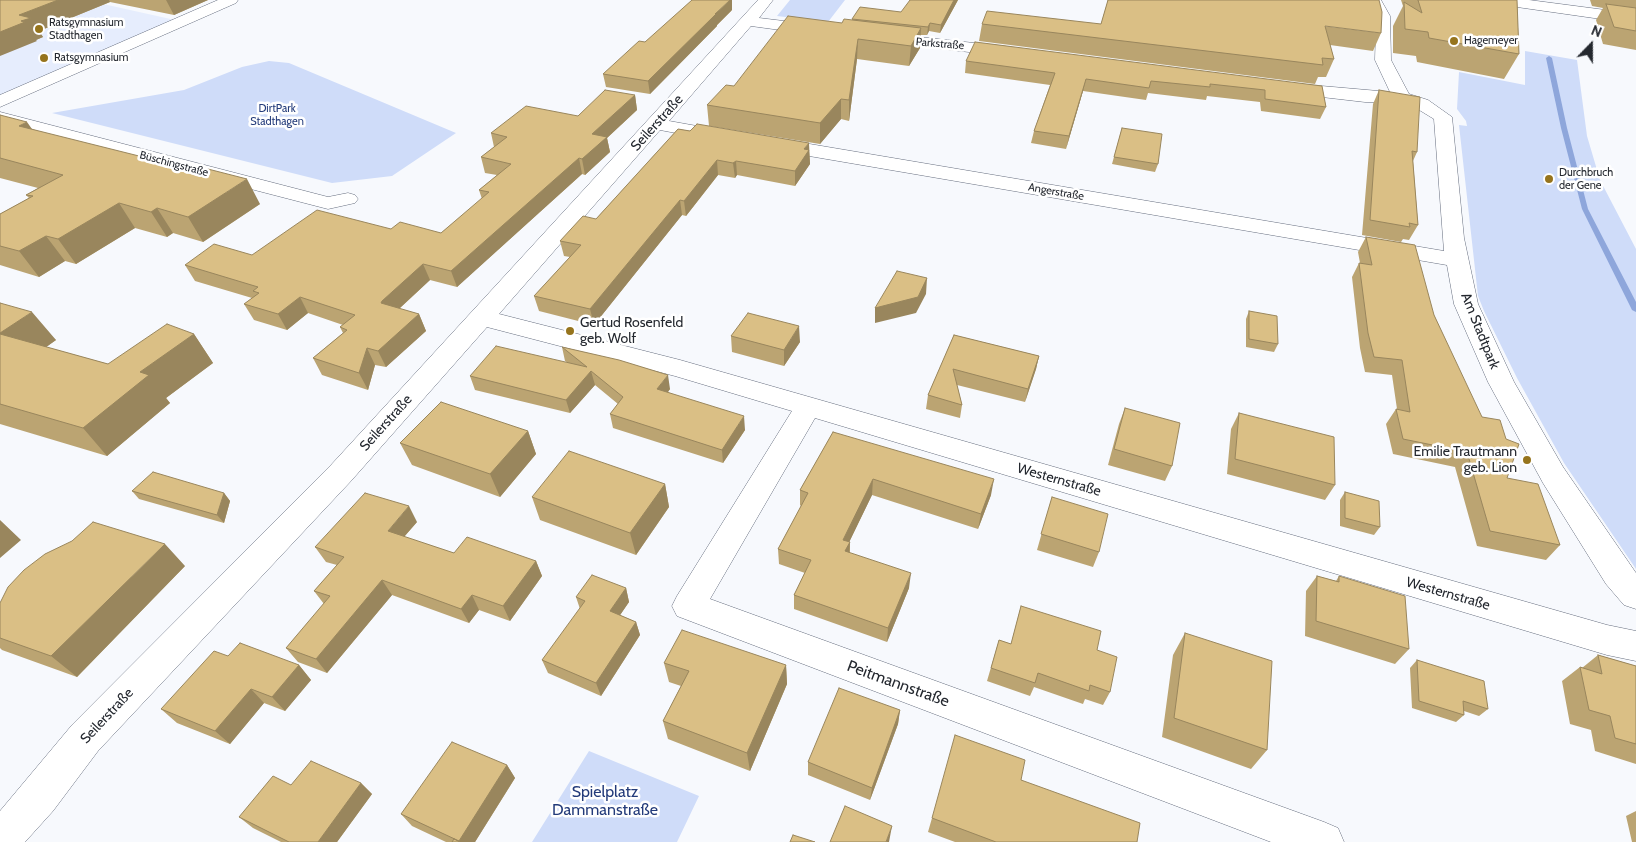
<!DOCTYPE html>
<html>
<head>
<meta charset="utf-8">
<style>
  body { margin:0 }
  #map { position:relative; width:1636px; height:842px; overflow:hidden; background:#f7f9fd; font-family:Cabin,sans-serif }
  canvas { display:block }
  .north { position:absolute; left:1566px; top:20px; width:50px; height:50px; -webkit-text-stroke:4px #fff; paint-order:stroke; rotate:22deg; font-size:14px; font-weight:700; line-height:20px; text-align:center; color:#24282f }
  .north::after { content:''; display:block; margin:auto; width:18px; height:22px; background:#24282f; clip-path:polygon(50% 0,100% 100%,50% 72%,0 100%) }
</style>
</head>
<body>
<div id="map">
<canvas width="1636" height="842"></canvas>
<div class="north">N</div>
</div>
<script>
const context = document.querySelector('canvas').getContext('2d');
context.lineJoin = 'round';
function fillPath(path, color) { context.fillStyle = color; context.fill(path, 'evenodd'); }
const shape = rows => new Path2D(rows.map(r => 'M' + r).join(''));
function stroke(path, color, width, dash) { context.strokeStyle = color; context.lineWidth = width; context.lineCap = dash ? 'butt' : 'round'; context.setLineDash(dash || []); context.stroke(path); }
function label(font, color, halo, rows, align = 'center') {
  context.font = font + ' Cabin,sans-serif'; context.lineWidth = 5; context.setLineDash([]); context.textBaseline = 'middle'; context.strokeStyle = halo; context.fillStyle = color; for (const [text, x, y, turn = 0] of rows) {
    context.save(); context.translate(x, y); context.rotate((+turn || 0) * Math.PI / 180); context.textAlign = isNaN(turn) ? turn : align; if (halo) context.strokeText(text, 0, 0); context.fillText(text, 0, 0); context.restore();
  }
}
const built = shape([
  [0,0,85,0,175,20,0,96]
]);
const green = shape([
  [790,0,845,0,828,22,777,16],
  [1525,51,1577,60,1587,136,1600,180,1636,249,1636,569,1564,463,1517,378,1484,311,1478,296,1459,125,1467,126,1466,121,1457,109,1459,72,1525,85],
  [269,61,289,63,456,133,392,176,332,183,52,113,184,90,242,67],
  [589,751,699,796,677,842,532,842]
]);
const stream = shape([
  [1549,56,1552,58,1567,128,1588,209,1636,302,1636,312,1632,310,1582,209,1561,128,1546,58,1549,56]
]);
const minor = shape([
  [218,0,238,0,236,3,0,107,0,95,218,0],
  [758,0,773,0,759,18,817,25,825,30,817,35,751,26,669,121,736,133,738,137,736,141,729,143,660,130,499,314,680,360,1607,625,1636,631,1636,661,1607,655,815,418,710,599,1324,822,1338,828,1344,842,1271,842,677,616,672,606,677,596,792,411,675,376,487,327,351,481,98,751,53,811,25,842,0,842,0,811,72,725,331,465,758,0],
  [1367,0,1381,0,1390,16,1391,60,1409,94,1428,100,1452,117,1464,238,1478,304,1514,382,1563,467,1636,573,1636,609,1624,605,1606,584,1543,483,1488,382,1454,304,1447,265,774,150,767,148,764,144,767,140,774,138,1444,251,1434,119,1416,108,1401,103,1365,102,1287,93,1281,92,1278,88,1281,84,1287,83,1390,92,1375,60,1376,29,1374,16,1367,0],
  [1489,0,1529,0,1636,14,1636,24,1496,4,1489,0],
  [882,33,1011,47,1017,49,1019,52,1017,55,1011,57,876,41,874,38,876,35,882,33],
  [0,112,328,197,348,193,355,195,358,199,355,203,328,209,0,124,0,112]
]);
const wall = shape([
  [0,0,208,0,174,15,110,2,39,31,43,37,36,40,37,41],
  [958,0,940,33,929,31,927,35,921,35,920,48,909,66,857,59,849,121,841,119,820,144,709,126,707,105,734,86,842,23,852,20,852,19,901,12],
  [1108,0,1381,33,1373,51,1330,45,1334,59,1326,77,1318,77,1315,84,979,41,982,24,1101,24],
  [1401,0,1517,0,1519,54,1504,79,1417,62,1416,56,1393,53,1393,26,1403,6],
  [1590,0,1636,0,1636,50,1603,44,1596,20,1603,8,1592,6],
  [732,10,717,25,717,26,650,94,606,87,603,74,645,42],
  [966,61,1322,86,1326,107,1320,119,1261,111,1260,102,1207,96,1206,100,1148,93,1146,100,1083,91,1066,149,1031,143,1034,131,1050,85,965,73],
  [1379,90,1417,152,1413,161,1418,225,1409,240,1403,239,1401,242,1362,235,1373,104],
  [635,95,637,110,607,138,610,152,585,175,582,174,457,287,430,280,399,309,419,314,426,331,386,367,375,365,368,390,322,375,313,358,343,333,340,327,343,325,308,313,287,330,254,320,244,304,252,298,195,281,185,265,252,255,391,229,441,233,482,199,479,190,497,175,485,173,481,157,494,147,491,133,578,116],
  [0,115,32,129,260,204,203,242,173,233,167,237,135,228,76,264,65,261,39,277,0,265,0,214,29,198,26,195,38,188,0,178],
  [1122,128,1158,164,1155,172,1112,164],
  [678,129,809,150,810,164,795,186,737,175,735,178,718,175,686,216,682,215,594,325,539,311,534,296,570,257,564,256,560,241,596,219],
  [1366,237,1434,315,1507,478,1560,545,1546,560,1477,546,1455,467,1393,454,1386,424,1396,409,1397,409,1392,375,1365,372,1360,348,1352,277,1359,263,1360,263,1358,252],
  [0,303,56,340,46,347,108,364,194,334,213,363,166,398,170,403,107,456,0,424],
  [1249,311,1278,344,1274,352,1246,347,1246,319],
  [954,335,1039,356,1036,369,1025,402,957,385,962,405,960,418,926,409,928,395],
  [731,336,800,342,784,366,732,352],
  [562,347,670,389,668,392,745,430,723,463,613,428,610,414,618,404,595,385,570,413,475,390,470,376,568,363,565,361],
  [1125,408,1172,466,1165,481,1108,465,1119,424],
  [1239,413,1335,485,1325,500,1227,474,1231,429],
  [528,431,536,454,500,497,412,465,400,443],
  [833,432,991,495,978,529,872,495,849,542,850,542,850,553,909,588,887,642,794,609,794,595,805,573,779,564,778,549,801,506,800,505,800,490],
  [665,484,669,507,636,555,540,520,532,497],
  [132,491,224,493,230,501,224,523,139,499],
  [1345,492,1380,527,1374,535,1340,526,1340,500],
  [1052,497,1099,552,1093,567,1037,550],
  [417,522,404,537,454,553,536,561,542,576,510,621,479,610,469,623,392,595,327,673,298,662,286,648,324,604,314,591,337,565,326,562,315,547],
  [185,566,77,677,2,650,0,648,0,603],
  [1317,576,1336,581,1339,576,1409,649,1395,664,1305,636,1306,591],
  [626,588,629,602,620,615,636,622,640,635,601,696,548,673,542,660,580,609,576,597],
  [1021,606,1110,692,1103,705,1085,699,1083,704,1034,687,1030,696,987,681,999,640,1011,644],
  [1185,633,1267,750,1251,769,1162,737,1173,655],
  [1598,655,1636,666,1636,764,1595,751,1591,730,1570,724,1562,681,1580,667,1582,668],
  [228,656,299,665,311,680,285,711,264,703,230,744,177,723,161,709],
  [1417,660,1488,709,1479,716,1464,711,1464,715,1456,722,1412,708,1410,668],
  [664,663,786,665,787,684,750,771,668,739,663,721,681,686,669,682],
  [900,710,898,724,870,800,808,775,808,762],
  [507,765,515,778,475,842,446,842,412,826,401,814],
  [1021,780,1137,842,955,842,928,832,932,818],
  [361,783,372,794,337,842,281,842,253,828,239,817,291,785],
  [1636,811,1636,842,1632,842,1626,816]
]);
const shadedWall = shape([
  [58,0,109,0,110,2,39,31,43,37,36,40,37,41,0,56,0,32,19,15],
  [166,0,208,0,174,15],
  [730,0,732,0,732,10,717,25,717,26,650,94,648,81,715,14],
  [954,0,958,0,940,33,941,25],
  [930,23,929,31,927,35,928,27],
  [921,28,920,48,909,66,911,46],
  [858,39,857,59,849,121,849,100],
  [1086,79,1083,91,1066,149,1069,136],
  [635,95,637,110,607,138,610,152,585,175,582,159,592,134],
  [841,99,841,119,820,144,820,123],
  [27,122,44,146,19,126],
  [809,143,810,164,795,186,795,171,804,149],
  [579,158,582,174,457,287,451,271],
  [717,160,718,175,686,216,684,201],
  [736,161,737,175,735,178,733,163],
  [247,179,260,204,203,242,188,217],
  [680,200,682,215,594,325,590,309],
  [119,203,135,228,76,264,58,239],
  [157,208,173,233,167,237,151,212],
  [46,236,65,261,39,277,19,251],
  [423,264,430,280,389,318,381,303,382,301],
  [927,278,926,294,916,313,875,323,875,308],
  [300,297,308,313,287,330,278,314],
  [32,312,56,340,24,363,0,335,0,333],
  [419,314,426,331,386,367,378,351],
  [799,326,800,342,784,366,784,350],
  [194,334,213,363,166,398,170,403,107,456,83,428,140,372],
  [367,348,375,365,368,390,359,373],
  [1039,356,1036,369,1025,402,1028,389],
  [591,371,595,385,570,413,566,400],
  [668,375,670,389,660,403,657,389],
  [744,416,745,430,723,463,722,450],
  [528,431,536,454,500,497,490,474],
  [873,479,872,495,843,555,843,540],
  [994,479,991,495,978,529,981,514],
  [665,484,669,507,636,555,630,533],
  [224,493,230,501,224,523,217,515],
  [409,506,417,522,396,546,388,531],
  [0,520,21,540,0,558],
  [850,542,849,557,845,551],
  [165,544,185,566,77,677,51,656],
  [536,561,542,576,510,621,503,606],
  [911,573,909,588,887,642,888,628],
  [382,580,392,595,327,673,316,659],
  [626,588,629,602,614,624,610,611],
  [472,595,479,610,469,623,461,609],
  [636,622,640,635,601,696,596,683],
  [299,665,311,680,285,711,272,697],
  [786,665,787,684,750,771,747,753],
  [251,689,264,703,230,744,215,731],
  [900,710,898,724,870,800,872,788],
  [507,765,515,778,475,842,460,842,459,841],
  [361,783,372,794,337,842,318,842],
  [892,826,889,842,886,842]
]);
const building = shape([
  [0,0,58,0,19,15,31,18,21,21,25,22,0,32,0,0],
  [692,0,730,0,715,14,716,14,648,81,603,74,639,41,645,42,692,0],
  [910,0,954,0,941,25,930,23,928,27,852,19,860,7,901,12,910,0],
  [1108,0,1379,0,1382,12,1381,33,1325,26,1334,59,1322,58,1323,65,982,24,987,11,1101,24,1108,0],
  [1418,0,1517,0,1519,54,1429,38,1428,32,1405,29,1404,2,1422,13,1418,0],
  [1606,4,1636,8,1636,31,1614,27,1606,4],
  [788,16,842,23,844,19,921,28,911,46,858,39,849,100,841,99,820,123,707,105,726,85,734,86,788,16],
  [975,42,1322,86,1326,107,1265,99,1265,90,1210,84,1210,87,1151,81,1149,88,1086,79,1069,136,1034,131,1055,73,966,61,975,42],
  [605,90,635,95,592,134,607,137,582,159,579,158,451,271,423,264,382,301,381,303,419,314,378,351,367,348,359,373,313,358,347,330,340,327,355,315,300,297,278,314,244,304,259,293,253,291,258,287,185,265,214,244,252,255,317,210,391,229,400,222,441,233,489,192,479,190,511,164,481,157,507,137,491,133,526,106,578,116,605,90],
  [1379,90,1420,97,1417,152,1412,151,1418,225,1409,223,1410,227,1370,220,1379,90],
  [0,115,27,122,19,126,199,171,204,168,247,179,188,217,157,208,151,212,119,203,58,239,46,236,19,251,0,246,0,214,33,196,26,195,63,175,0,158,0,115],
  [697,124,809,143,804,149,809,150,795,171,736,161,733,163,717,160,684,201,680,200,590,309,534,296,581,245,560,241,583,216,596,219,678,129,690,131,697,124],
  [1122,128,1162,134,1158,164,1114,157,1122,128],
  [1366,237,1415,245,1434,315,1482,417,1500,420,1506,439,1519,444,1507,478,1538,484,1560,545,1490,531,1467,452,1403,439,1396,409,1410,412,1402,360,1374,357,1368,333,1359,263,1372,265,1366,237],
  [897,271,927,278,918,297,875,308,897,271],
  [0,303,32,312,0,333,0,303],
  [1249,311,1277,316,1278,344,1249,339,1249,311],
  [748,313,799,326,784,350,731,336,748,313],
  [167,324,194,334,140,372,149,375,83,428,0,404,0,334,108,364,167,324],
  [954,335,1039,356,1028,389,953,369,962,405,928,395,954,335],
  [496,346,587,367,562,347,619,360,668,375,657,389,744,416,722,450,610,414,623,397,591,371,566,400,470,376,496,346],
  [441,402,528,431,490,474,400,443,441,402],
  [1125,408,1180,423,1172,466,1114,449,1125,408],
  [1239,413,1334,437,1335,485,1235,459,1239,413],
  [833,432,994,479,981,514,873,479,843,540,850,542,845,551,911,573,888,628,794,595,811,560,778,549,808,493,800,490,833,432],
  [569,451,665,484,630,533,532,497,569,451],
  [153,472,224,493,217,515,132,491,153,472],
  [1345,492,1379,501,1380,527,1345,518,1345,492],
  [365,493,409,506,388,531,454,553,467,537,536,561,503,606,472,595,461,609,382,580,316,659,286,648,330,596,314,591,344,557,315,547,365,493],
  [1052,497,1108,514,1099,552,1041,534,1052,497],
  [93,522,165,544,51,656,0,638,0,603,8,587,24,570,45,554,72,541,93,522],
  [592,575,626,588,610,611,636,622,596,683,542,660,585,601,576,597,592,575],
  [1317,576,1339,582,1339,576,1405,596,1409,649,1316,621,1317,576],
  [1021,606,1101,631,1097,650,1117,657,1110,692,1090,685,1089,691,1038,673,1035,683,991,668,999,640,1011,644,1021,606],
  [682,630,786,665,747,753,663,721,689,671,664,663,682,630],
  [1185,633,1272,661,1267,750,1174,718,1185,633],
  [240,643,299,665,272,697,251,689,215,731,161,709,214,651,228,656,240,643],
  [1598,655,1636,666,1636,744,1615,738,1610,716,1589,710,1580,667,1602,674,1598,655],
  [1417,660,1484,681,1488,709,1463,701,1464,715,1419,701,1417,660],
  [839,688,900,710,872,788,808,762,839,688],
  [955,735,1025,760,1021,780,1140,823,1137,842,996,842,932,818,955,735],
  [452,742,507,765,459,841,401,814,452,742],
  [311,761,361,783,318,842,289,842,239,817,273,776,291,785,311,761],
  [845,806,892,826,886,842,830,842,845,806],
  [793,835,815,842,790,842,793,835],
  [454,839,460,842,452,842,454,839]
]);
const markers = [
  [39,29,5,"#96741d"],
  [1454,41,5,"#96741d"],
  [44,58,5,"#96741d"],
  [1549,179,5,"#96741d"],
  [570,331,5,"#96741d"],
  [1527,460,5,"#96741d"]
];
const farPoinames = [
  ["Ratsgymnasium",49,23],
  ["Stadthagen",49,36],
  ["Hagemeyer",1464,41],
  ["Ratsgymnasium",54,58],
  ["Durchbruch",1559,173],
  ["der Gene",1559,186]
];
const farStreetnames = [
  ["Parkstraße",940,44,5],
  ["Büschingstraße",174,164,15],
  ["Angerstraße",1056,192,10]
];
const farParknames = [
  ["DirtPark",277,109],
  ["Stadthagen",277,122]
];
const streetNames = [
  ["Seilerstraße",657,123,-48],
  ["Am Stadtpark",1480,331,68],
  ["Seilerstraße",386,423,-48],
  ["Westernstraße",1059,480,16],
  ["Westernstraße",1448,594,16],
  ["Seilerstraße",107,716,-47]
];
const poiNames = [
  ["Gertud Rosenfeld",580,323],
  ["geb. Wolf",580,339],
  ["Emilie Trautmann",1517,452,"right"],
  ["geb. Lion",1517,468,"right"]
];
const nearStreetnames = [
  ["Peitmannstraße",898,684,20]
];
const nearParknames = [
  ["Spielplatz",605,792],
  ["Dammanstraße",605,810]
];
fillPath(built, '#e6edfd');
fillPath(green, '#cfdcf9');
fillPath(stream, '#8ea6db');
stroke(minor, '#666e7f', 1);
fillPath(minor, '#fff');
fillPath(wall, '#bba472');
fillPath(shadedWall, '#99865d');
fillPath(building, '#dabf85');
stroke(building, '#99865d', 1);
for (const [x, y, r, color] of markers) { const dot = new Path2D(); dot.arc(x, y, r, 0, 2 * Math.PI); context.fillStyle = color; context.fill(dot); stroke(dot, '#fff', 2); }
label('11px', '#24282f', '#fff', farPoinames, 'left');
label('11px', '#24282f', '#fff', farStreetnames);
label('11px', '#233b7a', '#fff', farParknames);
label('14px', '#24282f', '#fff', streetNames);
label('14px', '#24282f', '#fff', poiNames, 'left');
label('16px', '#24282f', '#fff', nearStreetnames);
label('16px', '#233b7a', '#fff', nearParknames);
</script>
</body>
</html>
